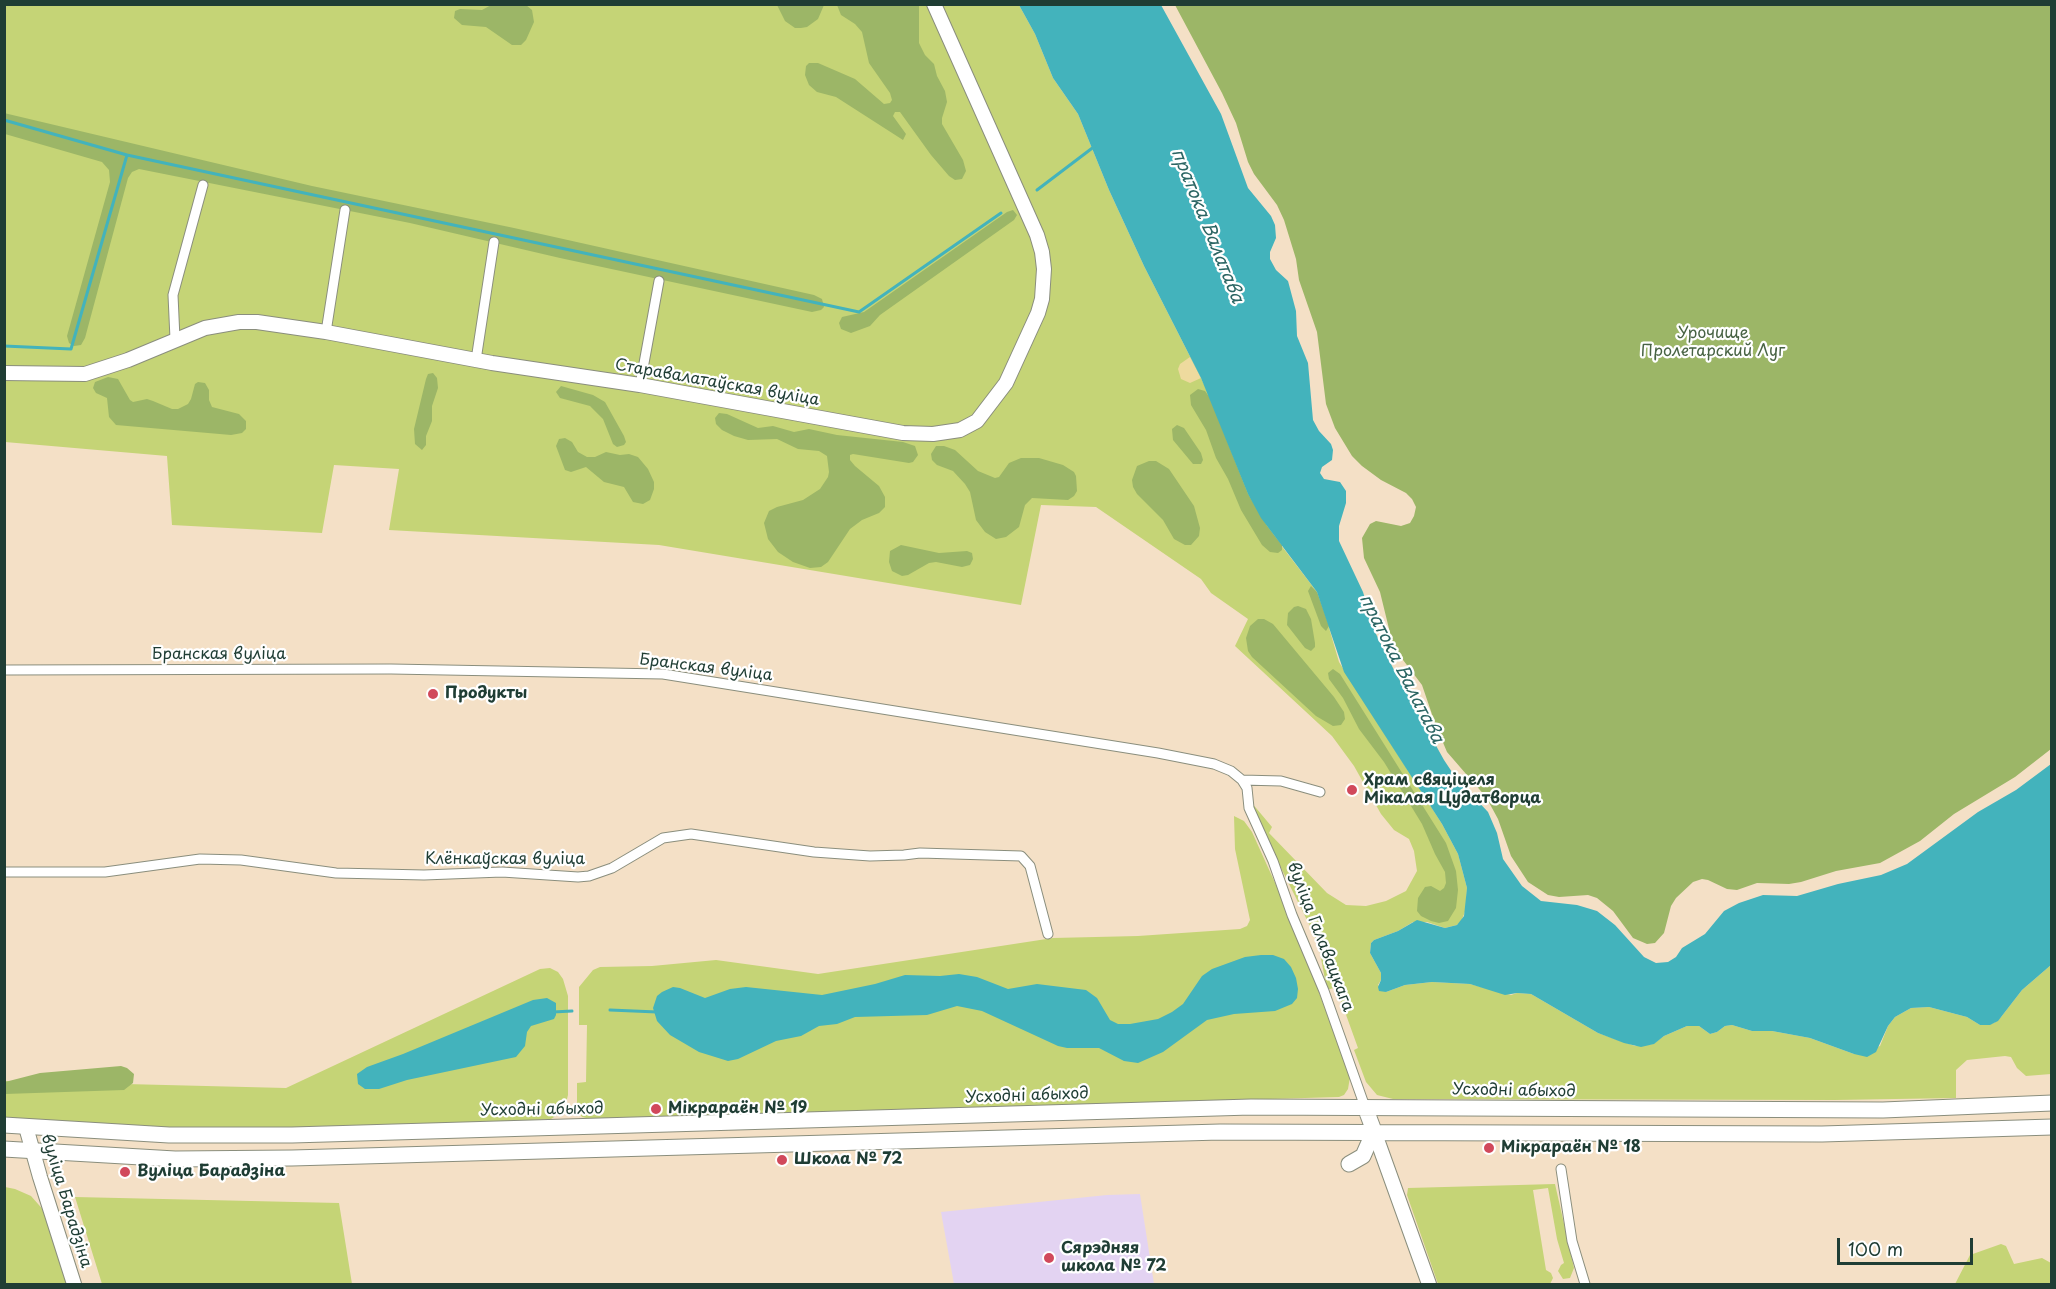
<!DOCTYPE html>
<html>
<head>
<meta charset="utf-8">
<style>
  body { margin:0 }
  #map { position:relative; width:2056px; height:1289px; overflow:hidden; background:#f4e0c6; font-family:"Playpen Sans",sans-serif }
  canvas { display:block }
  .frame { position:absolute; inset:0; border:6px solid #1f3d34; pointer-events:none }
  .scale { position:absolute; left:1837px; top:1238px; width:136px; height:27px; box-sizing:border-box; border:3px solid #1f3d34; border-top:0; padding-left:8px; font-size:18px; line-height:21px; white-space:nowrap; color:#1f3d34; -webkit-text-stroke:4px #fff; paint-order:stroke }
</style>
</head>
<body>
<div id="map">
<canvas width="2056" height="1289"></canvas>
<div class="frame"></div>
<div class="scale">100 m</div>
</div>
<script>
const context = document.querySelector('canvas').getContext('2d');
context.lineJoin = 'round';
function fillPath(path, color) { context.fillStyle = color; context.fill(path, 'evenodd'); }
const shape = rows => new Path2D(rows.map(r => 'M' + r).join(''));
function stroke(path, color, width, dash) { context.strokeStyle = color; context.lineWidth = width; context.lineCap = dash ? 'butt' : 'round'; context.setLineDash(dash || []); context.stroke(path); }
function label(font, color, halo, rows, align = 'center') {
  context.font = font + ' "Playpen Sans",sans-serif'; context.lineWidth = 4.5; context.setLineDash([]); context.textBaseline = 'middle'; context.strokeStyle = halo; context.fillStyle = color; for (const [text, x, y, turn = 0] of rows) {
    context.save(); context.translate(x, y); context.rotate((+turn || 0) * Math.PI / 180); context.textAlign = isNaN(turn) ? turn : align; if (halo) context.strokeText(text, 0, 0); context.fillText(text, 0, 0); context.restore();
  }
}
const built = shape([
  [1140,1194,1154,1284,954,1284,941,1212,1107,1195]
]);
const green = shape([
  [5,5,1019,5,1035,34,1053,78,1078,114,1109,190,1144,266,1201,378,1274,536,1317,592,1325,614,1339,662,1442,824,1458,854,1467,888,1466,909,1461,922,1457,925,1445,928,1427,922,1413,922,1398,931,1374,940,1371,943,1370,953,1381,973,1381,980,1378,985,1386,992,1405,985,1432,982,1470,984,1511,995,1517,993,1531,994,1598,1033,1635,1046,1653,1044,1664,1036,1687,1026,1699,1026,1710,1034,1717,1032,1725,1026,1732,1025,1752,1031,1772,1031,1810,1038,1854,1054,1880,1046,1888,1026,1895,1017,1911,1008,1929,1007,1967,1017,1980,1025,1994,1023,2001,1017,2022,990,2051,965,2051,1074,2026,1076,2017,1068,2011,1057,2005,1056,1967,1060,1956,1070,1956,1098,1835,1100,1393,1099,1377,1095,1366,1082,1354,1050,1358,1048,1336,987,1327,990,1319,948,1312,930,1267,840,1251,802,1272,827,1269,833,1327,893,1346,905,1366,906,1386,901,1406,891,1417,871,1414,851,1409,839,1394,830,1381,814,1354,766,1332,736,1235,646,1248,619,1211,593,1201,579,1096,507,1041,505,1021,605,659,545,389,530,399,469,334,465,322,533,172,525,167,456,5,442],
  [1234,816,1244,821,1252,832,1295,927,1350,1077,1348,1089,1344,1095,1339,1097,591,1119,582,1117,577,1110,577,1083,586,1082,587,1025,579,1025,579,987,593,970,600,967,652,966,716,960,818,974,1053,938,1138,936,1240,929,1247,926,1250,920,1235,849],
  [550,968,558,972,563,979,568,996,568,1095,565,1107,562,1112,551,1119,393,1127,167,1128,5,1119,5,1081,286,1088,540,969],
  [1555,1184,1574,1268,1570,1278,1563,1279,1558,1271,1561,1265,1564,1263,1557,1239,1548,1188,1533,1190,1546,1270,1551,1273,1553,1278,1550,1284,1438,1284,1407,1195,1408,1188],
  [5,1187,15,1189,31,1196,46,1213,69,1284,5,1284],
  [75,1197,339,1203,352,1284,102,1284],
  [2001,1244,2006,1246,2014,1264,2042,1258,2051,1263,2051,1284,1955,1284,1970,1255]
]);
const forest = shape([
  [493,4,526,5,532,10,534,22,526,40,521,45,512,45,486,27,462,25,454,18,455,11,460,9,482,10],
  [777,5,824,5,818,19,807,27,801,28,795,28,785,21],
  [837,5,919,5,919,43,925,55,934,64,937,76,945,91,947,102,942,118,942,124,963,160,966,171,962,179,955,180,949,176,931,155,900,112,895,112,893,116,906,134,903,140,836,97,817,92,809,85,805,75,806,66,809,63,818,63,855,79,884,104,890,103,892,100,890,93,869,63,862,32,855,24,841,15],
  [1175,5,2051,5,2051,749,2015,777,1954,814,1920,841,1880,863,1836,871,1801,882,1789,884,1757,883,1737,890,1727,889,1708,880,1702,879,1693,882,1676,898,1671,906,1664,933,1655,943,1647,944,1633,938,1613,911,1597,898,1588,895,1559,897,1548,895,1528,882,1511,856,1498,819,1486,797,1447,752,1436,726,1422,685,1397,652,1392,641,1380,592,1364,558,1362,538,1370,524,1376,521,1401,526,1410,523,1414,516,1416,507,1412,499,1406,493,1381,480,1362,466,1352,456,1335,428,1326,404,1317,332,1299,280,1296,259,1284,220,1277,205,1254,174,1248,162,1236,123,1222,93],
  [4,113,312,186,514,228,814,295,822,299,824,307,821,310,812,312,560,258,410,223,139,169,132,172,128,178,85,338,81,345,74,346,69,343,67,336,110,182,109,170,102,162,5,134],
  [1013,210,1017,215,1014,220,880,315,870,326,851,333,841,329,839,323,842,317,864,312,1007,212],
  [433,373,437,378,438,388,432,406,432,421,426,436,426,445,422,450,415,444,414,429,426,379,428,374],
  [108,377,118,379,130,400,133,402,147,399,153,401,172,409,178,409,188,404,191,399,195,384,198,382,205,383,209,390,209,400,212,407,239,414,246,421,246,429,242,433,231,435,116,425,109,417,107,398,96,393,93,388,95,382],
  [561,386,593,395,605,402,624,436,626,442,624,445,617,447,613,444,603,419,590,406,560,398,556,392],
  [1198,389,1205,391,1210,398,1248,494,1267,526,1282,545,1282,550,1278,553,1270,552,1262,545,1241,510,1228,479,1216,458,1206,430,1191,405,1190,395],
  [719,413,727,414,758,428,773,426,794,432,809,429,837,435,903,442,915,446,918,455,913,462,909,463,853,454,850,455,850,460,855,466,879,486,885,497,885,507,879,513,862,520,850,529,828,562,821,567,810,568,793,562,778,552,768,539,764,523,769,511,777,507,803,500,820,489,828,477,829,472,827,456,819,451,798,449,777,439,748,440,734,436,722,430,716,424,715,418],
  [1177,425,1184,428,1201,453,1203,460,1201,464,1193,464,1173,440,1172,429],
  [565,438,572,442,578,452,587,457,595,457,606,452,620,455,629,454,638,457,648,469,654,482,654,489,650,500,643,504,633,502,624,487,604,482,586,467,571,472,565,470,556,446,559,439],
  [936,446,944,446,955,450,978,471,995,478,999,477,1009,463,1021,458,1039,458,1063,465,1074,472,1076,476,1077,491,1074,496,1068,500,1032,498,1025,505,1019,527,1006,537,996,539,985,532,976,520,970,492,965,484,953,471,937,465,932,460,931,454],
  [1149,461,1156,461,1169,469,1194,506,1200,528,1199,536,1191,545,1185,545,1174,539,1163,520,1137,494,1133,487,1132,480,1137,466],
  [901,545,939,553,967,551,972,553,973,559,970,565,962,567,936,562,929,563,908,575,902,576,892,571,889,562,890,551],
  [1311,586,1317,592,1325,614,1329,626,1326,631,1321,626,1308,591],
  [1298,606,1306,609,1311,619,1315,643,1315,647,1311,651,1305,648,1287,625,1288,613,1294,607],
  [1258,619,1264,619,1273,624,1334,697,1344,712,1345,719,1341,725,1333,726,1316,716,1252,657,1248,651,1246,638,1250,626],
  [1333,669,1340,674,1446,843,1456,871,1458,890,1456,908,1448,921,1439,923,1431,921,1421,916,1417,911,1418,898,1425,887,1431,886,1440,891,1444,888,1446,883,1445,872,1435,854,1422,824,1384,762,1359,729,1343,698,1329,679,1328,673],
  [121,1066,127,1068,134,1074,133,1083,124,1090,5,1094,5,1082,40,1073]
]);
const sand = shape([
  [1190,357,1201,378,1190,383,1181,379,1178,369,1180,364]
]);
const water = shape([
  [1019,5,1161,5,1221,114,1248,188,1271,216,1275,225,1276,238,1270,252,1270,259,1276,270,1288,281,1296,311,1297,336,1308,363,1313,420,1319,431,1331,444,1333,450,1332,460,1322,467,1320,473,1324,479,1340,482,1346,491,1346,503,1339,526,1339,541,1363,592,1376,634,1394,670,1444,760,1456,778,1488,812,1497,833,1503,859,1522,886,1541,901,1577,905,1597,911,1615,925,1644,957,1656,963,1668,962,1676,957,1682,948,1705,934,1724,911,1739,903,1763,895,1797,896,1838,884,1881,875,1907,864,1978,812,2016,790,2051,764,2051,965,2022,990,1998,1021,1990,1025,1980,1025,1967,1017,1929,1007,1911,1008,1895,1017,1888,1026,1876,1052,1867,1057,1854,1054,1810,1038,1772,1031,1752,1031,1732,1025,1725,1026,1717,1032,1710,1034,1699,1026,1687,1026,1664,1036,1654,1044,1641,1047,1624,1043,1598,1033,1531,994,1517,993,1505,995,1470,984,1432,982,1405,985,1386,992,1379,991,1378,987,1381,980,1381,973,1370,953,1371,943,1374,940,1398,931,1417,920,1445,928,1457,925,1464,916,1467,888,1458,854,1442,824,1344,672,1317,592,1261,518,1248,494,1201,378,1144,266,1109,190,1078,114,1053,78,1035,34],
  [1261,955,1273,955,1284,959,1291,967,1296,978,1298,989,1297,998,1292,1004,1275,1011,1234,1014,1207,1020,1163,1052,1138,1063,1124,1061,1099,1048,1067,1048,1058,1046,982,1011,957,1006,927,1015,855,1017,837,1024,819,1026,801,1036,776,1041,738,1059,728,1061,699,1052,670,1035,657,1021,653,1008,657,996,662,992,673,987,680,988,705,998,730,989,746,987,822,995,875,984,905,975,940,976,959,974,977,977,1008,989,1037,984,1086,990,1097,998,1110,1020,1118,1024,1130,1024,1158,1019,1172,1012,1183,1004,1202,976,1212,969,1245,957],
  [547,998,556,1003,556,1015,554,1019,531,1026,527,1032,525,1046,516,1057,407,1080,379,1089,365,1089,358,1084,357,1074,367,1067,403,1054,533,1000]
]);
const stream = shape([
  [4,120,127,155,859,312,1001,213],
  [1037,190,1095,146],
  [4,346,71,349,127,155],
  [610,1010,657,1012],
  [553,1012,572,1011]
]);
const street = shape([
  [326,332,345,210],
  [175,339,173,295,203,185],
  [476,360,494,242],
  [640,385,659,281],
  [4,670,391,669,663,674,1158,753,1214,764,1231,771,1242,780,1281,781,1320,792],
  [1242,780,1247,788,1249,808,1273,861,1292,915,1324,991,1365,1107],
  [4,872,105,872,200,859,241,860,336,873,424,875,502,872,578,877,589,876,612,868,663,838,691,834,814,852,870,856,904,855,920,853,1021,856,1030,866,1048,934],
  [1561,1169,1572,1241,1585,1284]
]);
const secondary = shape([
  [4,373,85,374,128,360,205,328,239,322,257,322,326,332,492,363,640,385,903,433,933,434,960,430,977,421,1006,383,1038,313,1042,299,1044,269,1042,252,1037,235,934,4],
  [26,1127,40,1177,74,1284],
  [1374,1131,1429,1284]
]);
const primary = shape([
  [4,1125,169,1135,292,1135,1251,1107,1883,1110,2052,1103],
  [4,1149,175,1159,292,1158,1220,1132,1822,1134,2052,1127],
  [1349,1164,1363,1156,1374,1131,1365,1107]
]);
const markers = [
  [433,694,6,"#d1495b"],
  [1352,790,6,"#d1495b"],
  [656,1109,6,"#d1495b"],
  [1489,1148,6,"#d1495b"],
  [782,1160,6,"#d1495b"],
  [125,1172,6,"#d1495b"],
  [1049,1258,6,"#d1495b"]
];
const parkNames = [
  ["Урочище",1713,334],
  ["Пролетарский Луг",1713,352]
];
const streetNames = [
  ["Старавалатаўская вуліца",717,383,10],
  ["Бранская вуліца",219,655],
  ["Бранская вуліца",706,668,7],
  ["Клёнкаўская вуліца",505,860],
  ["вуліца Галавацкага",1320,937,69],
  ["Усходні абыход",1514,1091,1],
  ["Усходні абыход",1027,1096,-2],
  ["Усходні абыход",542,1110,-1],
  ["вуліца Барадзіна",66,1201,73]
];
const poiNames = [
  ["Продукты",445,694],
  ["Храм свяціцеля",1364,781],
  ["Мікалая Цудатворца",1364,799],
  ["Мікрараён № 19",668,1109],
  ["Мікрараён № 18",1501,1148],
  ["Школа № 72",794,1160],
  ["Вуліца Барадзіна",137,1172],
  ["Сярэдняя",1061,1249],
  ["школа № 72",1061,1267]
];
const waterNames = [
  ["пратока Валатава",1207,226,68],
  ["пратока Валатава",1401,669,63]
];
fillPath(built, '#e3d3f2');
fillPath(green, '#c5d476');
fillPath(forest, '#9cb667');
fillPath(sand, '#eeda9e');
fillPath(water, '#43b3bc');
stroke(stream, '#43b3bc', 3);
stroke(street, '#8a8e7d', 11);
stroke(secondary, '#8a8e7d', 16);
stroke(primary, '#8a8e7d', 17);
stroke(street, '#fff', 9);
stroke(secondary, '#fff', 14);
stroke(primary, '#fff', 15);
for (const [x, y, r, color] of markers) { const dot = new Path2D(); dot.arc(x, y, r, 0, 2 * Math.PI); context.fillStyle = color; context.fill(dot); stroke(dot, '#fff', 2); }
label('16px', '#486344', '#fff', parkNames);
label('16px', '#1f3d34', '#fff', streetNames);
label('bold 16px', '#1f3d34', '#fff', poiNames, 'left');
label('italic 18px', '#2c6664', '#fff', waterNames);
</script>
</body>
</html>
